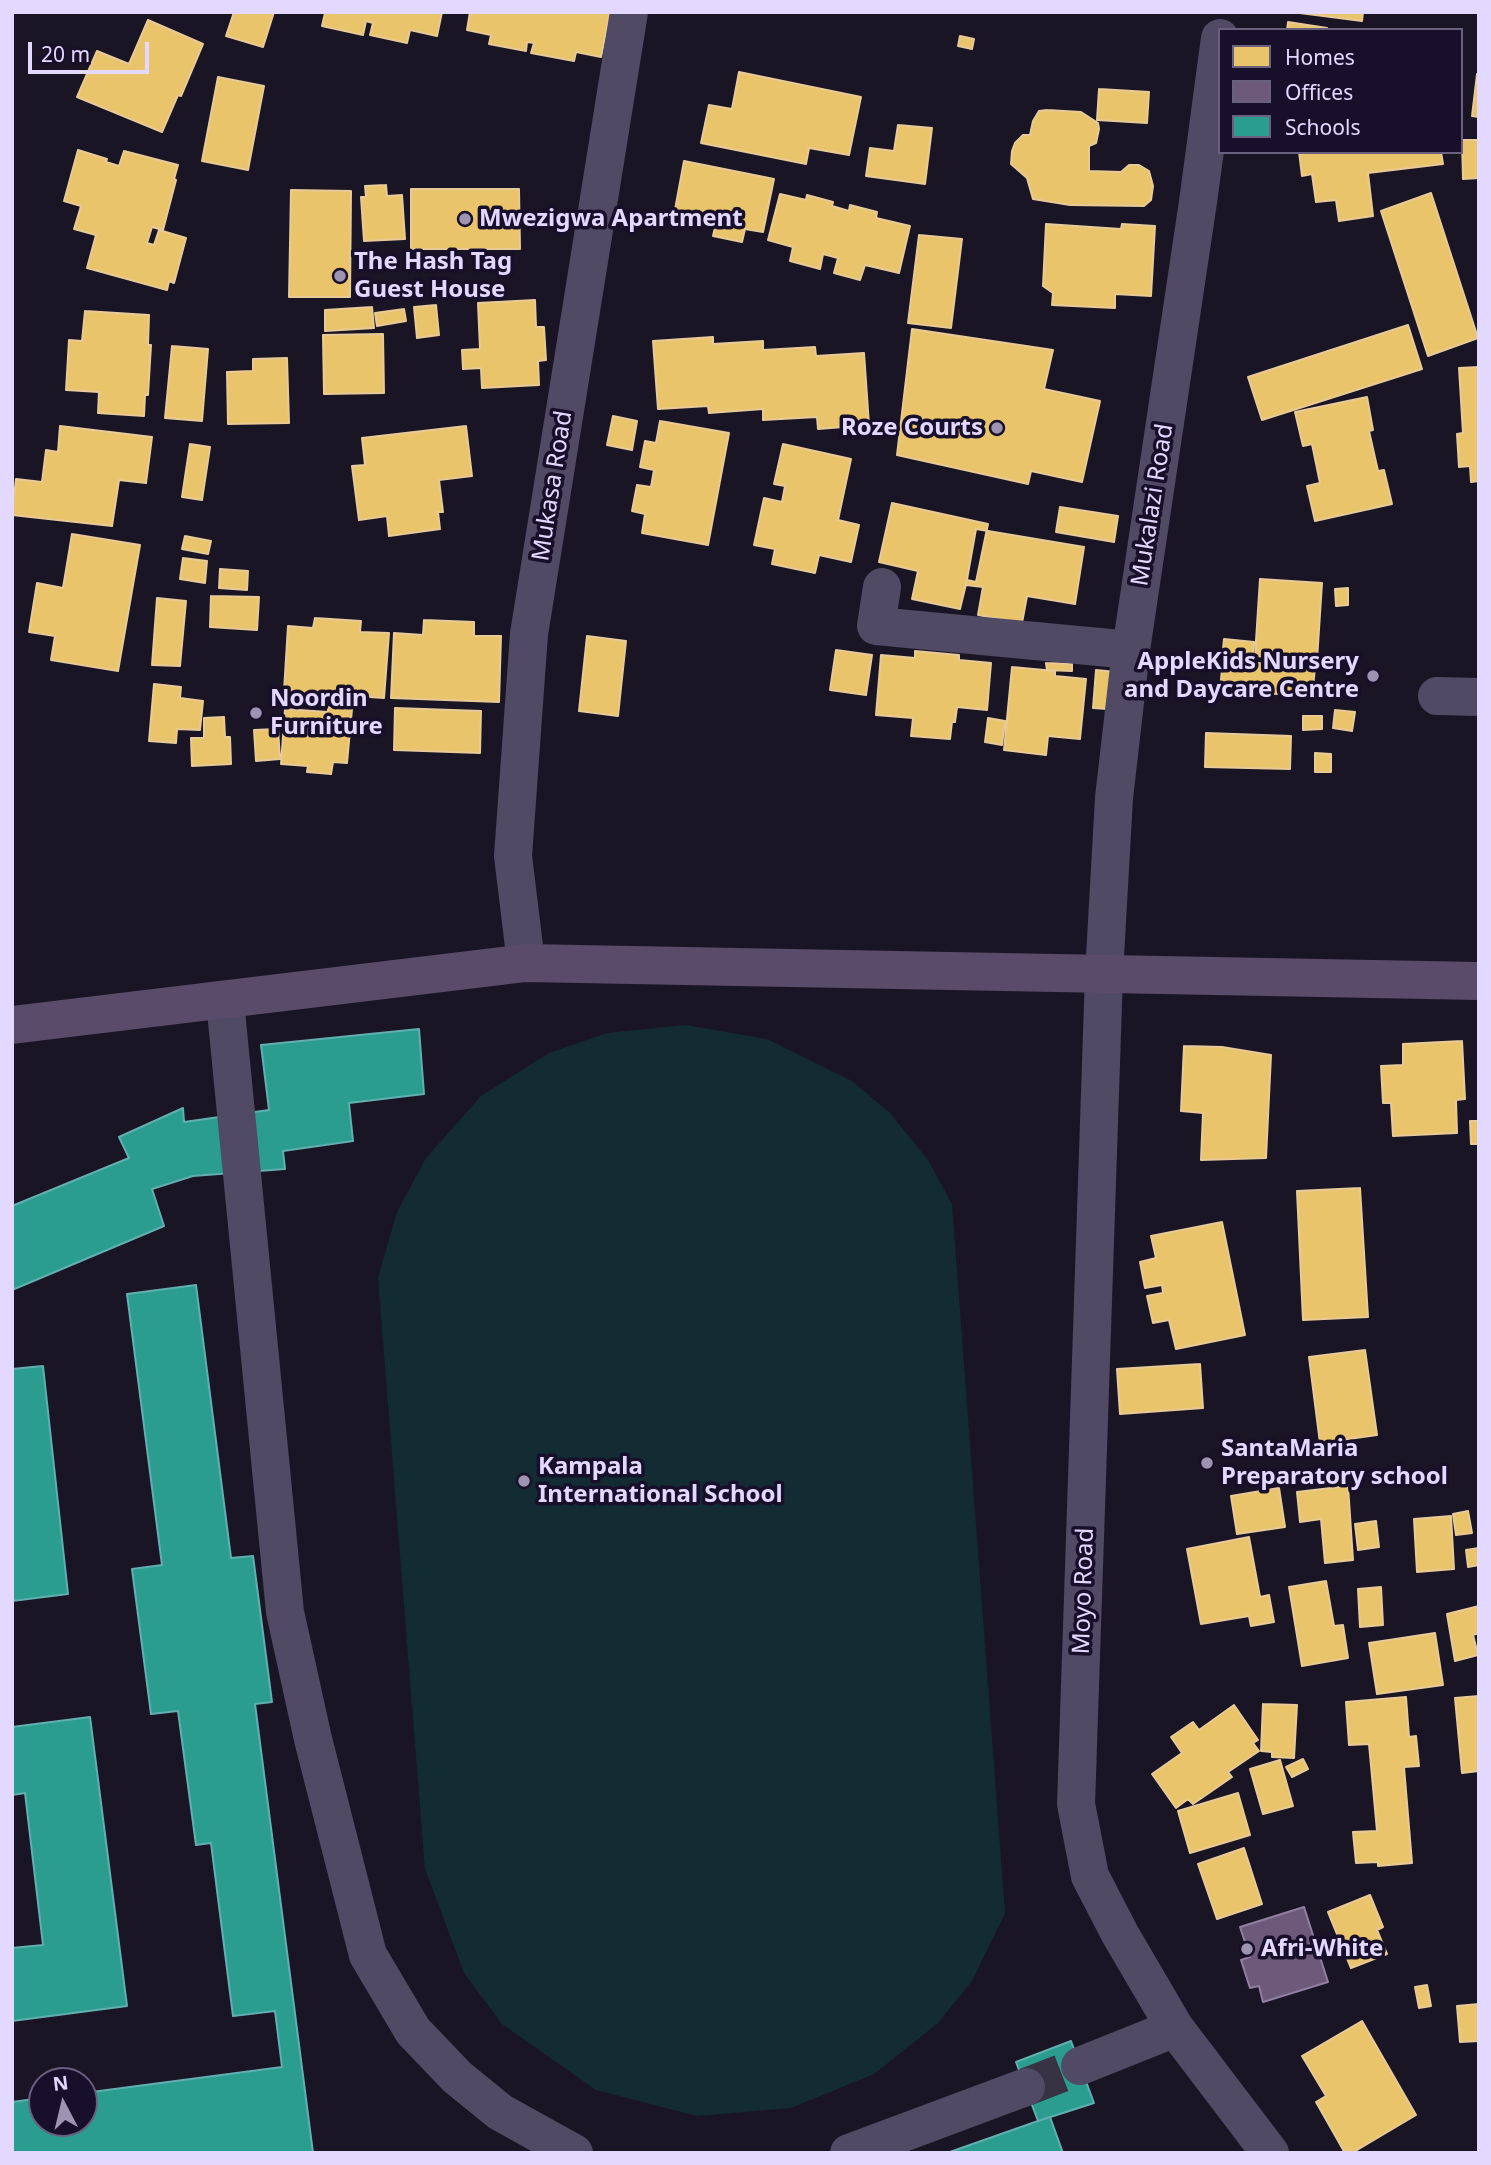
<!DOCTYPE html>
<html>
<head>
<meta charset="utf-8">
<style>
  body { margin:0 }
  #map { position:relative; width:1491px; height:2165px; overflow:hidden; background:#1a1524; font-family:"Noto Sans",sans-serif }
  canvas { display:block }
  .frame { position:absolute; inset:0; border:14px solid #e3d8ff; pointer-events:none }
  .legend { position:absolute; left:1218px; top:28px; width:245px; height:126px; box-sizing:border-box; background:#180f2a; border:2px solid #695f7f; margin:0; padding:9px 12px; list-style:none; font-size:21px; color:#e3d8ff }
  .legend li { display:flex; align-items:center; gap:14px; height:35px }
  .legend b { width:35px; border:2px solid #695f7f }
  .north { position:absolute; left:28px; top:2067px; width:70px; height:70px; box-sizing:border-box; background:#180f2a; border:2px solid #695f7f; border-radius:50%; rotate:353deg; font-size:19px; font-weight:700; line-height:28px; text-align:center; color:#e3d8ff }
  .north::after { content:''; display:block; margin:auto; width:24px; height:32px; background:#9d94b2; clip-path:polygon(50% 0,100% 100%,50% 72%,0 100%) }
  .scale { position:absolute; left:28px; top:42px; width:121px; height:32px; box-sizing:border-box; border:4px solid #e3d8ff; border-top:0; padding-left:9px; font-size:21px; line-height:24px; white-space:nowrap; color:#e3d8ff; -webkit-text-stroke:5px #180f2a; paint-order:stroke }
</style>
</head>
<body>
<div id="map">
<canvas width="1491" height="2165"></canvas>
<div class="frame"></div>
<ul class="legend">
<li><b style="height:19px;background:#e9c46a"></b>Homes</li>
<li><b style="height:19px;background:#6d597a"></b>Offices</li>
<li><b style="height:19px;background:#2a9d8f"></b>Schools</li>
</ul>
<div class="north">N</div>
<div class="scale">20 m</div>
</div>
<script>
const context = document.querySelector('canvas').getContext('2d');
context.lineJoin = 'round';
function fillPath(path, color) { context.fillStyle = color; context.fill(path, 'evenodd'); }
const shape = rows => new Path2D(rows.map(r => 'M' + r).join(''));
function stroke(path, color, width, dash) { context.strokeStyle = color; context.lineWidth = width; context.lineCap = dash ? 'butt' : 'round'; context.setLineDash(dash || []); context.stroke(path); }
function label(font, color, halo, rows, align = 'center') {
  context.font = font + ' "Noto Sans",sans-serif'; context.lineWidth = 7; context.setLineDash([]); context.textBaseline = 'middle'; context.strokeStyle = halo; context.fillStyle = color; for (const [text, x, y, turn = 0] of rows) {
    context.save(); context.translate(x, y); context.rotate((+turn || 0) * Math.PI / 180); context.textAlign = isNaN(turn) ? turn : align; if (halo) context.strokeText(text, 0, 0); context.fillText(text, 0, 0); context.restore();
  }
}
const green = shape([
  [685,1025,767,1039,852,1081,890,1113,928,1160,952,1204,1005,1913,972,1981,938,2023,874,2074,791,2108,697,2116,596,2090,502,2024,464,1973,425,1869,378,1278,397,1212,426,1158,481,1096,549,1053,607,1033]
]);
const homes = shape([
  [234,12,274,12,263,47,226,36,234,12],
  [319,12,442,12,437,36,410,30,407,43,370,35,373,23,366,21,363,35,322,26,325,13,319,12],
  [470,12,610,12,601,57,576,52,574,61,531,53,534,43,527,42,526,51,489,44,491,35,467,30,470,12],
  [1292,12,1363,12,1362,21,1292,12],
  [148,20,203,44,181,96,178,95,162,132,77,97,97,51,129,64,148,20],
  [1288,22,1327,28,1326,30,1287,30,1288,22],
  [960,36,974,39,972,49,958,46,960,36],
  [739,72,861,97,849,155,809,148,806,164,701,143,709,105,732,109,739,72],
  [1477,74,1479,74,1479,117,1472,116,1477,74],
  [218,77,264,86,248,170,202,161,218,77],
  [1099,89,1149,92,1147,123,1097,120,1099,89],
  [1047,110,1081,112,1098,123,1099,129,1096,143,1089,146,1089,171,1121,172,1129,165,1139,165,1149,171,1153,186,1151,200,1144,206,1070,205,1033,199,1027,178,1011,164,1012,151,1015,143,1023,135,1030,135,1033,121,1039,111,1047,110],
  [898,125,932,128,925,184,866,176,870,148,894,151,898,125],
  [1462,140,1479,140,1479,178,1463,179,1462,140],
  [78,150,107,159,106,162,119,166,124,151,178,165,174,179,176,180,163,230,152,227,147,243,154,245,159,230,186,238,174,283,169,281,167,290,87,268,96,235,74,229,81,206,64,201,78,150],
  [1299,152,1441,152,1443,164,1368,173,1373,216,1339,221,1336,200,1316,202,1312,174,1302,176,1299,152],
  [684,161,774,179,763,232,745,229,742,242,713,236,716,223,674,215,684,161],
  [386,185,387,196,402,195,405,239,364,241,361,197,366,197,365,186,386,185],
  [411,189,519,189,520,249,411,249,411,189],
  [291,190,351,191,350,297,289,297,291,190],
  [1431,193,1478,338,1428,356,1381,211,1431,193],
  [780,194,806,200,807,195,833,202,832,206,849,211,850,205,877,212,876,218,910,226,899,273,865,265,860,280,834,273,838,258,823,254,820,269,790,261,793,247,768,240,780,194],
  [1046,224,1121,229,1122,224,1155,226,1151,296,1115,294,1115,308,1052,305,1053,293,1043,286,1046,224],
  [919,235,962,239,951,328,908,323,919,235],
  [535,300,536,327,544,327,546,360,538,361,539,385,482,388,481,368,463,369,462,350,480,349,478,303,535,300],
  [436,305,439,335,417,338,414,307,436,305],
  [372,307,374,328,325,331,325,310,372,307],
  [404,309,406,321,377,326,375,313,404,309],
  [85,311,149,315,148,345,151,345,148,395,145,395,144,416,98,413,99,392,66,390,69,340,82,341,85,311],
  [1408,325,1422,369,1262,420,1248,377,1408,325],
  [912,329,1053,350,1044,389,1100,401,1082,482,1031,471,1028,484,897,455,912,329],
  [383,334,384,393,324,394,323,335,383,334],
  [713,337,713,344,763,341,763,350,815,347,816,356,864,353,869,425,818,429,817,417,763,420,763,409,709,413,708,406,658,409,653,341,713,337],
  [172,346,208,349,202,421,165,418,172,346],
  [287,358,289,423,228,424,227,372,253,371,253,359,287,358],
  [1479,367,1479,481,1471,482,1470,466,1459,467,1457,434,1463,433,1459,368,1479,367],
  [1367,397,1373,430,1369,431,1378,471,1384,470,1392,504,1315,521,1307,486,1320,483,1312,444,1303,446,1295,412,1367,397],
  [613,416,637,421,632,450,607,445,613,416],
  [660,421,729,433,708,545,642,533,645,514,632,511,637,485,651,487,654,470,640,467,645,441,656,443,660,421],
  [60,426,152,437,146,483,119,480,112,526,12,515,16,479,42,482,46,450,58,452,60,426],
  [466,426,472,476,439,480,443,512,438,512,440,529,389,536,387,516,359,520,352,466,365,465,362,438,466,426],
  [190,444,210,447,202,500,182,497,190,444],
  [783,444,851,459,838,520,859,525,851,562,819,555,815,573,772,564,775,549,754,545,764,498,782,502,785,486,774,484,783,444],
  [892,503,988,524,976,582,967,580,960,609,912,599,918,571,879,562,892,503],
  [1060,507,1118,516,1114,542,1056,532,1060,507],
  [976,529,1084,547,1075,604,1027,596,1022,623,978,615,983,587,966,585,976,529],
  [72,534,140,545,118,671,51,660,55,636,29,632,37,583,63,588,72,534],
  [185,536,211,541,208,554,182,549,185,536],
  [183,558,207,561,205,583,180,579,183,558],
  [220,569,248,571,247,590,219,588,220,569],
  [1260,579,1322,583,1317,660,1255,656,1260,579],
  [1348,588,1348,605,1336,606,1335,589,1348,588],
  [211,596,259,597,257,630,210,627,211,596],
  [157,598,186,601,180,666,152,665,157,598],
  [315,618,361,621,360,632,389,633,384,698,284,691,288,626,313,628,315,618],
  [424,620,474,622,474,636,501,636,499,702,391,698,394,633,423,635,424,620],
  [587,636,626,641,618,716,579,711,587,636],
  [1224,639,1254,642,1252,662,1222,659,1224,639],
  [836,650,872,655,866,695,830,690,836,650],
  [915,651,959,655,959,660,991,663,987,710,957,707,955,722,952,722,950,739,911,736,913,718,876,715,881,655,915,658,915,651],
  [1223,660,1315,668,1312,697,1220,689,1223,660],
  [1046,663,1072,664,1072,671,1047,670,1046,663],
  [1012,667,1055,671,1055,676,1086,679,1080,739,1048,736,1046,755,1004,750,1012,667],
  [1096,670,1126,673,1123,710,1093,708,1096,670],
  [154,684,181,687,180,698,203,701,200,730,177,729,176,743,149,741,154,684],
  [328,707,352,709,347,763,333,762,331,774,307,772,308,766,281,764,285,709,328,712,328,707],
  [395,708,481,711,480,753,394,750,395,708],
  [1335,710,1355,712,1352,731,1333,728,1335,710],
  [1303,716,1322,716,1322,729,1303,730,1303,716],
  [224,717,225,737,230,737,231,764,192,766,191,738,204,738,204,718,224,717],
  [988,718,1005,721,1002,745,985,742,988,718],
  [278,729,280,759,256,761,254,730,278,729],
  [1206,733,1291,736,1290,769,1205,767,1206,733],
  [1315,753,1331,754,1331,772,1315,772,1315,753],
  [1462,1041,1465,1099,1456,1100,1457,1133,1393,1136,1391,1103,1383,1103,1381,1066,1403,1065,1403,1044,1462,1041],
  [1184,1046,1222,1047,1271,1055,1266,1158,1201,1160,1203,1113,1181,1111,1184,1046],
  [1470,1121,1479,1121,1479,1144,1471,1144,1470,1121],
  [1360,1188,1368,1317,1303,1320,1297,1191,1360,1188],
  [1222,1222,1245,1335,1176,1349,1169,1320,1153,1323,1147,1296,1163,1293,1162,1285,1145,1288,1140,1262,1156,1258,1151,1236,1222,1222],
  [1365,1350,1377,1435,1320,1443,1309,1357,1365,1350],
  [1200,1364,1203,1408,1120,1414,1117,1369,1200,1364],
  [1348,1486,1353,1560,1325,1563,1321,1519,1300,1522,1297,1492,1348,1486],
  [1279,1488,1285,1527,1237,1534,1231,1496,1279,1488],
  [1468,1511,1472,1533,1456,1535,1453,1514,1468,1511],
  [1451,1516,1454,1569,1417,1572,1414,1519,1451,1516],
  [1376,1521,1379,1547,1358,1550,1355,1524,1376,1521],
  [1249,1537,1260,1597,1269,1595,1274,1622,1251,1626,1249,1616,1201,1624,1187,1549,1249,1537],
  [1479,1548,1479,1565,1468,1567,1466,1550,1479,1548],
  [1326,1581,1334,1626,1343,1625,1348,1658,1302,1666,1289,1587,1326,1581],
  [1381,1587,1383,1625,1360,1627,1358,1589,1381,1587],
  [1479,1606,1479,1633,1473,1635,1478,1655,1455,1661,1447,1614,1479,1606],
  [1435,1633,1443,1685,1377,1694,1369,1643,1435,1633],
  [1479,1696,1479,1771,1462,1773,1455,1698,1479,1696],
  [1406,1697,1409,1737,1416,1736,1419,1766,1404,1767,1412,1863,1378,1866,1378,1862,1356,1863,1353,1832,1377,1831,1369,1744,1349,1745,1346,1702,1406,1697],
  [1263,1704,1297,1705,1294,1758,1272,1757,1272,1752,1261,1751,1263,1704],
  [1234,1705,1258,1740,1253,1743,1259,1751,1228,1772,1232,1777,1193,1804,1188,1799,1176,1808,1152,1774,1182,1753,1171,1737,1193,1722,1199,1730,1234,1705],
  [1303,1759,1308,1769,1292,1777,1286,1767,1303,1759],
  [1280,1760,1293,1806,1263,1814,1250,1769,1280,1760],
  [1238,1793,1250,1835,1190,1853,1178,1811,1238,1793],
  [1244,1848,1262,1904,1217,1919,1198,1864,1244,1848],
  [1370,1895,1383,1927,1377,1930,1387,1954,1351,1968,1328,1912,1370,1895],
  [1427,1985,1431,2006,1419,2008,1415,1987,1427,1985],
  [1479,2004,1479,2041,1460,2042,1457,2006,1479,2004],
  [1362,2021,1416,2115,1352,2153,1345,2153,1316,2102,1326,2096,1302,2056,1362,2021]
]);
const offices = shape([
  [1304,1907,1328,1982,1263,2002,1259,1986,1250,1988,1241,1960,1250,1957,1240,1927,1304,1907]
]);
const schools = shape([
  [419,1029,424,1094,349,1103,353,1141,283,1151,285,1169,193,1176,152,1189,164,1226,12,1290,12,1206,129,1158,119,1137,183,1108,184,1122,269,1110,261,1045,419,1029],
  [196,1285,231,1558,253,1556,272,1702,255,1704,313,2153,12,2153,12,2102,42,2098,42,2123,84,2123,84,2093,282,2067,275,2011,233,2016,211,1843,196,1845,178,1711,151,1714,132,1569,162,1565,127,1294,196,1285],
  [43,1366,68,1594,12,1601,12,1369,43,1366],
  [90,1717,127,2006,12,2021,12,1948,43,1945,25,1793,12,1795,12,1727,90,1717],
  [1071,2041,1094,2103,1038,2121,1016,2062,1071,2041],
  [1050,2117,1063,2153,947,2153,1038,2121,1050,2117]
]);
const minorTunnel = shape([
  [1026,2087,1080,2066]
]);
const minor = shape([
  [1220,38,1198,202,1131,650,1114,798,1104,974,1076,1804,1090,1876,1120,1934,1175,2028,1270,2153],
  [882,587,876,626,1131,650],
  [1437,696,1479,697],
  [526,963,513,856,529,634,629,12],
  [225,1001,285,1612,313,1739,368,1955,413,2031,457,2077,500,2112,574,2153],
  [1080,2066,1175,2028],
  [849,2153,1026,2087]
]);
const major = shape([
  [12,1025,526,963,1479,981]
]);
const markers = [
  [465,219,7,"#9d94b2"],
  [340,276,7,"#9d94b2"],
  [997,428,7,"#9d94b2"],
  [1373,676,7,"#9d94b2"],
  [256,713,7,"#9d94b2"],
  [1207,1463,7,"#9d94b2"],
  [524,1481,7,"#9d94b2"],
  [1247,1949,7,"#9d94b2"]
];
const poiNames = [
  ["Mwezigwa Apartment",479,219],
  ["The Hash Tag",354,262],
  ["Guest House",354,290],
  ["Roze Courts",983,428,"right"],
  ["AppleKids Nursery",1359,662,"right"],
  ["and Daycare Centre",1359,690,"right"],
  ["Noordin",270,699],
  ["Furniture",270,727],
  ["SantaMaria",1221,1449],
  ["Preparatory school",1221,1477],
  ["Kampala",538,1467],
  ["International School",538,1495],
  ["Afri-White",1261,1949]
];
const streetNames = [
  ["Mukasa Road",553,486,-81],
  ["Mukalazi Road",1153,505,-81],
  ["Moyo Road",1084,1591,-88]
];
fillPath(green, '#132c33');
fillPath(homes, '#e9c46a');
stroke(homes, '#e7ca97', 2);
fillPath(offices, '#6d597a');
stroke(offices, '#907fa2', 2);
fillPath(schools, '#2a9d8f');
stroke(schools, '#62afb1', 2);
stroke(minorTunnel, '#383245', 38, [38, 19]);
stroke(minor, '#504a65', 38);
stroke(major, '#5a4b6a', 38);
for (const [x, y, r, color] of markers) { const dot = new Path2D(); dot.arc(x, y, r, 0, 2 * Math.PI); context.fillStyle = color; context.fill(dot); stroke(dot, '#180f2a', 2.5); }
label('bold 24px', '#e3d8ff', '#180f2a', poiNames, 'left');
label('24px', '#e3d8ff', '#180f2a', streetNames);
</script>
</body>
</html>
